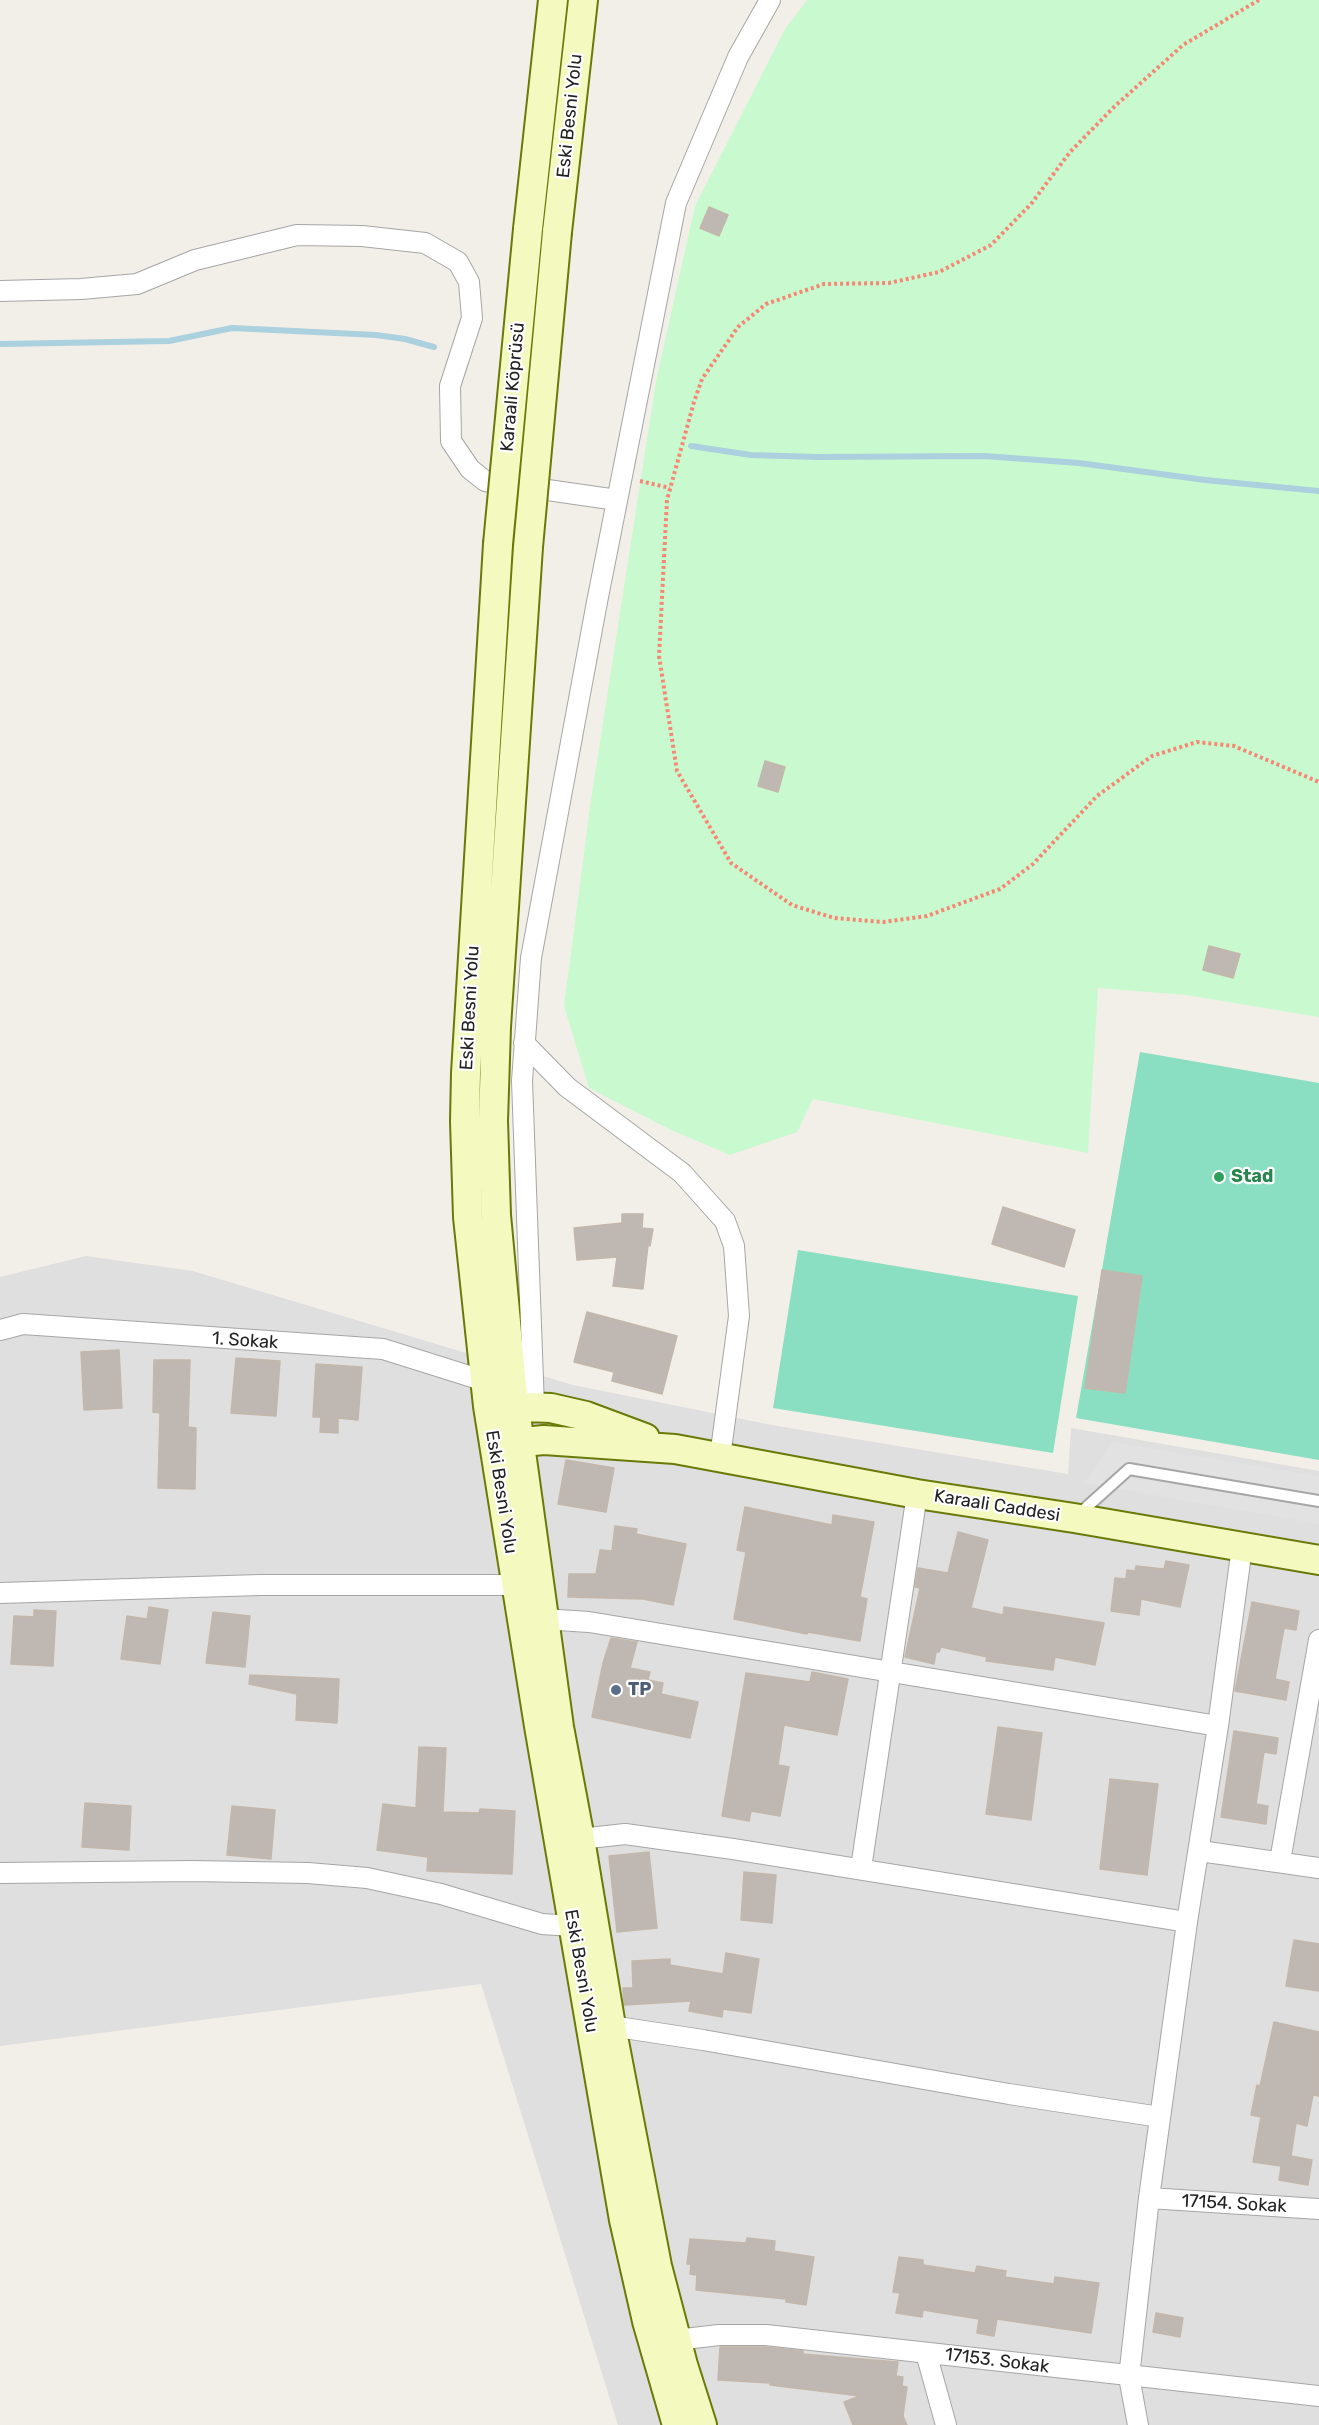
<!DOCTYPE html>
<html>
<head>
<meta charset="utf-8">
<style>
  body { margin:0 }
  canvas { display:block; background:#f2efe9 }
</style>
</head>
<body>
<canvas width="1319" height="2425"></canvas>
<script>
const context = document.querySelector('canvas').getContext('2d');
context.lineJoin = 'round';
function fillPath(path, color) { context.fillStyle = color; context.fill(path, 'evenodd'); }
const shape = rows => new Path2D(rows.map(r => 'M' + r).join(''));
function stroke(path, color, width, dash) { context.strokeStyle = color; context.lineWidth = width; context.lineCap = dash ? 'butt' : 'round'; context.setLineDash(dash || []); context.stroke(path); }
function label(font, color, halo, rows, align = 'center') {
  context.font = font + ' Rubik,sans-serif'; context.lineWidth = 4.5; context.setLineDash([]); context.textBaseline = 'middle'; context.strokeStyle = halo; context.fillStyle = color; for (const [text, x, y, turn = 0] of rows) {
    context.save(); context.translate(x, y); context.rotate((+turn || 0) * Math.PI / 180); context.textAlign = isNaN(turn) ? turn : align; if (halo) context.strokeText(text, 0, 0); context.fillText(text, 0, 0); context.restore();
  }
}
const residential = shape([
  [86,1256,193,1271,573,1385,777,1426,1068,1474,1071,1428,1319,1471,1319,2425,618,2425,481,1984,0,2046,0,1277]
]);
const park = shape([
  [807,0,1319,0,1319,1017,1187,995,1098,988,1088,1153,813,1099,797,1132,730,1155,671,1130,589,1088,564,1006,591,800,656,381,695,206,785,29]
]);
const pitch = shape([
  [1140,1052,1319,1083,1319,1460,1076,1418],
  [798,1250,1078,1296,1053,1453,773,1408]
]);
const parking = shape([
  [1113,1442,1319,1476,1319,1524,1085,1483]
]);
const stream = shape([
  [0,344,169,341,232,328,376,335,405,339,434,347],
  [691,446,751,455,816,457,984,456,1079,463,1205,480,1319,491]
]);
const building = shape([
  [709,207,728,215,719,236,700,228,709,207],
  [765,761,785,767,778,792,758,786,765,761],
  [1209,946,1240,954,1233,978,1203,970,1209,946],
  [1003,1207,1075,1230,1064,1267,992,1244,1003,1207],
  [622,1214,643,1214,642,1228,653,1229,650,1246,648,1245,643,1289,613,1286,617,1257,577,1260,574,1228,622,1223,622,1214],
  [1102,1270,1142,1276,1125,1393,1085,1388,1102,1270],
  [587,1312,677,1336,662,1394,612,1381,614,1372,574,1362,587,1312],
  [119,1350,122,1408,84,1410,81,1352,119,1350],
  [236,1358,280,1361,276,1416,231,1413,236,1358],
  [154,1360,190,1360,188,1427,196,1428,195,1489,158,1488,160,1413,153,1412,154,1360],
  [316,1364,362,1367,358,1420,338,1418,338,1433,320,1432,321,1417,313,1417,316,1364],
  [566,1460,614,1468,606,1512,558,1504,566,1460],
  [745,1507,832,1525,833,1515,874,1522,860,1597,867,1599,860,1641,808,1632,807,1634,734,1619,746,1552,737,1550,745,1507],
  [615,1526,637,1529,636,1534,686,1544,673,1605,643,1599,568,1597,569,1574,596,1574,600,1550,612,1551,615,1526],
  [958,1532,988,1540,971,1608,1003,1615,1004,1607,1104,1623,1095,1665,1055,1657,1053,1670,986,1661,987,1657,941,1647,939,1652,936,1652,934,1664,905,1657,920,1588,915,1587,918,1568,948,1573,958,1532],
  [1166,1561,1189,1565,1180,1607,1141,1599,1139,1615,1111,1611,1115,1578,1126,1579,1127,1570,1135,1571,1136,1566,1164,1569,1166,1561],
  [1252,1602,1299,1611,1296,1630,1284,1628,1275,1679,1289,1682,1286,1700,1235,1691,1252,1602],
  [149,1607,168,1610,160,1664,121,1659,127,1616,147,1619,149,1607],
  [34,1610,56,1611,53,1666,11,1664,14,1616,34,1617,34,1610],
  [213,1612,250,1616,245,1667,206,1663,213,1612],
  [611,1638,637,1642,630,1668,650,1672,648,1680,663,1683,661,1694,698,1702,690,1738,592,1717,603,1663,611,1638],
  [812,1672,848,1679,837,1735,784,1725,778,1765,789,1767,780,1816,751,1811,749,1821,722,1816,746,1673,810,1682,812,1672],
  [250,1675,339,1679,337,1723,296,1720,297,1694,249,1684,250,1675],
  [998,1727,1042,1733,1031,1820,986,1814,998,1727],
  [1234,1731,1278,1738,1276,1754,1264,1752,1256,1804,1268,1806,1266,1824,1221,1817,1234,1731],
  [419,1747,446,1748,443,1812,479,1813,480,1809,515,1811,512,1874,427,1871,428,1857,377,1850,383,1804,416,1808,419,1747],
  [1110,1779,1158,1784,1147,1875,1100,1869,1110,1779],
  [85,1803,131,1806,129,1850,82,1847,85,1803],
  [232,1806,275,1810,271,1859,227,1855,232,1806],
  [649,1852,657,1928,617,1932,609,1856,649,1852],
  [744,1872,776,1875,772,1923,741,1920,744,1872],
  [1294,1940,1319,1944,1319,1991,1286,1986,1294,1940],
  [726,1953,759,1959,751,2013,723,2009,722,2017,689,2011,691,2001,624,2005,623,1988,633,1988,632,1961,670,1959,670,1965,723,1974,726,1953],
  [1274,2022,1319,2032,1319,2096,1313,2095,1307,2126,1296,2123,1291,2156,1312,2160,1308,2185,1279,2180,1281,2166,1253,2162,1261,2117,1251,2115,1257,2085,1260,2086,1274,2022],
  [747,2238,775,2241,774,2251,814,2257,806,2305,786,2302,786,2299,696,2290,697,2275,690,2274,691,2264,687,2264,690,2239,746,2243,747,2238],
  [899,2257,923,2260,923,2265,975,2273,977,2266,1006,2271,1005,2277,1054,2284,1055,2277,1099,2283,1091,2333,997,2319,994,2336,977,2333,979,2319,923,2310,922,2317,896,2313,900,2293,893,2292,899,2257],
  [1156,2313,1183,2318,1180,2337,1153,2332,1156,2313],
  [720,2347,765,2347,803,2351,803,2354,898,2362,896,2376,903,2377,902,2386,907,2387,903,2416,907,2425,853,2425,844,2402,860,2396,770,2385,770,2383,718,2380,720,2347]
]);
const path = shape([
  [1259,0,1183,45,1115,106,1070,152,1031,204,991,245,939,272,889,283,824,284,766,304,738,327,702,379,694,402,667,500,659,656,677,771,731,863,792,905,834,918,883,922,927,916,1000,889,1033,864,1097,796,1152,756,1197,742,1234,746,1319,782],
  [640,481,670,488]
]);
const lane = shape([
  [1079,1514,1129,1469,1319,1501]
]);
const street = shape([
  [0,291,81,289,137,284,195,260,297,235,362,236,425,243,458,262,469,282,472,318,450,386,451,441,470,469,485,481,617,500],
  [524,1043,567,1087,682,1173,725,1221,734,1246,739,1316,720,1457],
  [0,1330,23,1324,383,1349,485,1381],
  [534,1407,522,1081,531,958,597,602,676,203,738,57,770,0],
  [0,1593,260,1585,516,1585],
  [543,1619,589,1622,1218,1726],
  [580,1839,625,1834,733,1849,1187,1922],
  [1200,1851,1319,1868],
  [1280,1861,1319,1640],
  [861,1868,917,1494],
  [0,1873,192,1871,308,1873,367,1878,441,1894,542,1924,573,1926],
  [611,2026,703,2040,1009,2094,1160,2117],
  [1149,2198,1319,2209],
  [676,2340,719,2335,766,2335,1319,2396],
  [926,2353,946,2425],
  [1138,2425,1129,2377,1149,2198,1187,1922,1218,1726,1242,1547]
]);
const secondary = shape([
  [528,229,553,0],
  [557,232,583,0],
  [498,544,466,1073,465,1121,468,1217,488,1406,539,1726,624,2220,647,2321,677,2425],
  [528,547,496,1027,493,1121,496,1215,512,1387,559,1727,580,1839,611,2026,657,2266,683,2365,702,2425],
  [498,1406,551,1408,586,1416,645,1438],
  [502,1444,544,1440,675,1449,917,1494,1074,1518,1319,1560]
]);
const secondaryBridge = shape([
  [498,544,528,229],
  [528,547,557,232]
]);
const markers = [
  [1219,1177,6,"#2e9e5b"],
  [616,1690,6,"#5c6f8a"]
];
const streetNames = [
  ["Eski Besni Yolu",570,116,-84],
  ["Karaali Köprüsü",513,387,-85],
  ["Eski Besni Yolu",470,1008,-87],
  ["1. Sokak",245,1341,4],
  ["Eski Besni Yolu",501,1492,81],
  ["Karaali Caddesi",997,1506,9],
  ["Eski Besni Yolu",581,1971,80],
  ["17154. Sokak",1234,2204,3],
  ["17153. Sokak",997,2361,7]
];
const leisureNames = [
  ["Stad",1231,1177]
];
const serviceNames = [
  ["TP",628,1690]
];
fillPath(residential, '#e0dfdf');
fillPath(park, '#c9f9cf');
fillPath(pitch, '#8adec1');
fillPath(parking, '#e2e2e2');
stroke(stream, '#abd0de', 6);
fillPath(building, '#bfb8b2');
stroke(building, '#c3b7ab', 1.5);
stroke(lane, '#a6a6a6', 14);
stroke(street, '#a6a6a6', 22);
stroke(secondary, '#697a08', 32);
stroke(path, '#f78775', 4, [3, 3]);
stroke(lane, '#fff', 10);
stroke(street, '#fff', 20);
stroke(secondary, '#f4f9c0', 28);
stroke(secondaryBridge, '#697a08', 32, []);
stroke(secondaryBridge, '#f4f9c0', 28);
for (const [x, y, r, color] of markers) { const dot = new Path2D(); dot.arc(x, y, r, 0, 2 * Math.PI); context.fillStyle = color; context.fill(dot); stroke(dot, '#fff', 2); }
label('18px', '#222', '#fff', streetNames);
label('bold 18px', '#27864d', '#fff', leisureNames, 'left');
label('bold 18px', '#4e5e75', '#fff', serviceNames, 'left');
</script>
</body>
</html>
